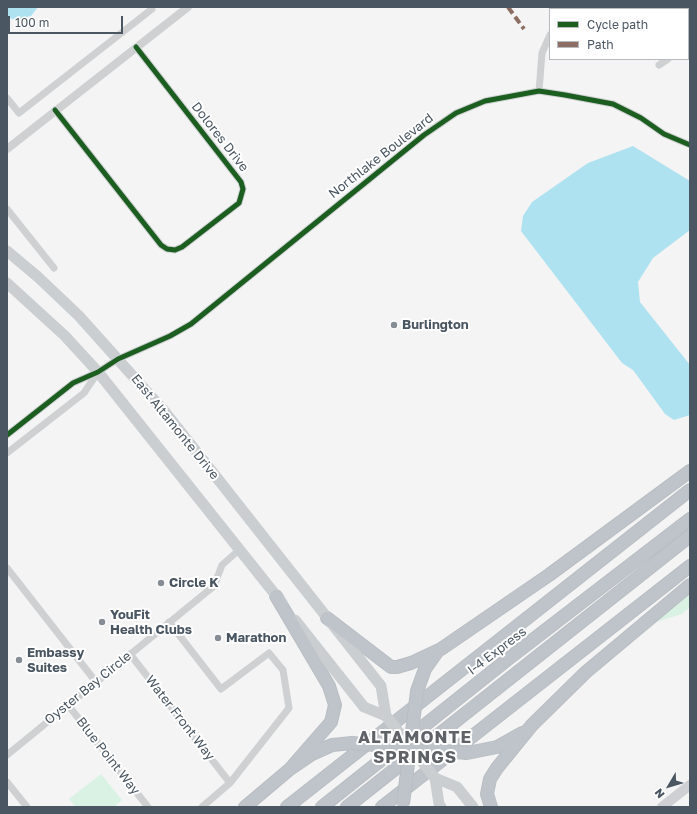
<!DOCTYPE html>
<html>
<head>
<meta charset="utf-8">
<style>
  body { margin:0 }
  #map { position:relative; width:697px; height:814px; overflow:hidden; background:#f4f4f4; font-family:"Golos Text",sans-serif }
  canvas { display:block }
  .frame { position:absolute; inset:0; border:8px solid #4a5661; pointer-events:none }
  .legend { position:absolute; left:549px; top:8px; width:140px; height:52px; box-sizing:border-box; background:#fff; border:1px solid #b7bbc0; margin:0; padding:5px 7px; list-style:none; font-size:12px; color:#4a5661 }
  .legend li { display:flex; align-items:center; gap:8px; height:20px }
  .legend b { width:20px; border:1px solid #b7bbc0 }
  .north { position:absolute; left:649px; top:766px; width:40px; height:40px; -webkit-text-stroke:3px #fff; paint-order:stroke; rotate:232deg; font-size:11px; font-weight:700; line-height:16px; text-align:center; color:#4a5661 }
  .north::after { content:''; display:block; margin:auto; width:14px; height:18px; background:#4a5661; clip-path:polygon(50% 0,100% 100%,50% 72%,0 100%) }
  .scale { position:absolute; left:8px; top:16px; width:115px; height:18px; box-sizing:border-box; border:2px solid #4a5661; border-top:0; padding-left:5px; font-size:12px; line-height:14px; white-space:nowrap; color:#4a5661; -webkit-text-stroke:3px #fff; paint-order:stroke }
</style>
</head>
<body>
<div id="map">
<canvas width="697" height="814"></canvas>
<div class="frame"></div>
<ul class="legend">
<li><b style="height:5px;background:#1b5e20"></b>Cycle path</li>
<li><b style="height:5px;background:#8d6e63"></b>Path</li>
</ul>
<div class="north">N</div>
<div class="scale">100 m</div>
</div>
<script>
const context = document.querySelector('canvas').getContext('2d');
context.lineJoin = 'round';
function fillPath(path, color) { context.fillStyle = color; context.fill(path, 'evenodd'); }
const shape = rows => new Path2D(rows.map(r => 'M' + r).join(''));
function stroke(path, color, width, dash) { context.strokeStyle = color; context.lineWidth = width; context.lineCap = dash ? 'butt' : 'round'; context.setLineDash(dash || []); context.stroke(path); }
function label(font, color, halo, rows, align = 'center') {
  context.font = font + ' "Golos Text",sans-serif'; context.lineWidth = 4; context.setLineDash([]); context.textBaseline = 'middle'; context.strokeStyle = halo; context.fillStyle = color; for (const [text, x, y, turn = 0] of rows) {
    context.save(); context.translate(x, y); context.rotate((+turn || 0) * Math.PI / 180); context.textAlign = isNaN(turn) ? turn : align; if (halo) context.strokeText(text, 0, 0); context.fillText(text, 0, 0); context.restore();
  }
}
const green = shape([
  [690,590,690,607,682,614,656,622,652,621],
  [101,774,122,800,114,807,76,807,69,799]
]);
const water = shape([
  [7,7,38,7,31,16,16,20,7,17],
  [633,146,690,181,690,230,653,258,638,282,640,302,690,365,690,415,674,420,665,414,633,370,622,363,521,231,523,216,532,202,588,163]
]);
const minor = shape([
  [568,9,569,7],
  [688,44,690,43],
  [659,65,668,59],
  [539,91,542,53,550,35],
  [7,98,19,113,152,9,151,7],
  [55,110,161,245,167,249,175,250,182,247,239,203,243,189,241,182,136,47],
  [7,209,54,268],
  [7,435,73,383,98,372,118,359,170,336,191,324,424,135,456,113,485,101,539,91,565,95,613,104,641,118,664,134,690,145],
  [7,453,84,393,98,372],
  [7,568,96,682],
  [169,622,221,689,269,653,283,670,289,708,230,783,202,807],
  [130,654,230,783],
  [68,705,148,807],
  [7,755,214,586,222,565,239,550],
  [7,782,27,807]
]);
const tertiary = shape([
  [7,149,188,7]
]);
const secondary = shape([
  [662,807,690,785]
]);
const primary = shape([
  [7,251,38,277,79,316,165,412,381,686,386,716],
  [7,283,65,336,98,372,282,603],
  [295,620,364,707,386,716],
  [435,778,457,787,473,807],
  [435,778,439,804,441,807]
]);
const motorway = shape([
  [276,596,329,686,335,705,331,722,290,769],
  [327,618,391,667,397,667,411,663,441,649,549,575,690,471],
  [417,691,425,669,437,652],
  [467,753,497,747,522,733],
  [245,807,290,769,312,754,332,745,352,743],
  [287,807,690,490],
  [322,807,508,659,690,519],
  [347,807,690,536],
  [382,807,690,566],
  [491,807,487,794,490,779,497,768,532,725,586,672,690,585]
]);
const primaryBridge = shape([
  [386,716,435,778]
]);
const motorwayBridge = shape([
  [352,743,467,753],
  [403,804,417,691]
]);
const quiet = shape([
  [508,7,524,29]
]);
const cycleway = shape([
  [55,110,161,245,167,249,175,250,182,247,239,203,243,189,241,182,136,47],
  [7,435,73,383,98,372,118,359,170,336,191,324,424,135,456,113,485,101,539,91,565,95,613,104,641,118,664,134,690,145]
]);
const markers = [
  [394,325,4,"#868d94"],
  [161,583,4,"#868d94"],
  [102,622,4,"#868d94"],
  [218,638,4,"#868d94"],
  [19,660,4,"#868d94"]
];
const streetNames = [
  ["Dolores Drive",220,137,52],
  ["Northlake Boulevard",381,156,-38],
  ["East Altamonte Drive",175,427,51],
  ["I-4 Express",497,651,-37],
  ["Oyster Bay Circle",88,688,-39],
  ["Water Front Way",180,718,52],
  ["Blue Point Way",108,756,52]
];
const poiNames = [
  ["Burlington",402,325],
  ["Circle K",169,583],
  ["YouFit",110,615],
  ["Health Clubs",110,630],
  ["Marathon",226,638],
  ["Embassy",27,653],
  ["Suites",27,668]
];
const districtNames = [
  ["ALTAMONTE",415,738],
  ["SPRINGS",415,758]
];
fillPath(green, '#d9f2e3');
fillPath(water, '#aee2f0');
stroke(motorway, '#b9bec3', 14);
stroke(minor, '#ced0d2', 7);
stroke(tertiary, '#ced0d2', 8);
stroke(secondary, '#ced0d4', 10);
stroke(primary, '#caced1', 11);
stroke(motorway, '#bec4c9', 12);
stroke(motorwayBridge, '#b9bec3', 14, []);
stroke(primaryBridge, '#caced1', 11);
stroke(motorwayBridge, '#bec4c9', 12);
stroke(quiet, '#8d6e63', 4, [8, 4]);
stroke(cycleway, '#1b5e20', 5);
for (const [x, y, r, color] of markers) { const dot = new Path2D(); dot.arc(x, y, r, 0, 2 * Math.PI); context.fillStyle = color; context.fill(dot); stroke(dot, '#fff', 1.5); }
label('13px', '#4a5661', '#fff', streetNames);
label('bold 13px', '#4a5661', '#fff', poiNames, 'left');
context.letterSpacing = '1px';
label('bold 17px', '#5f6368', '#fff', districtNames);
context.letterSpacing = '0px';
</script>
</body>
</html>
